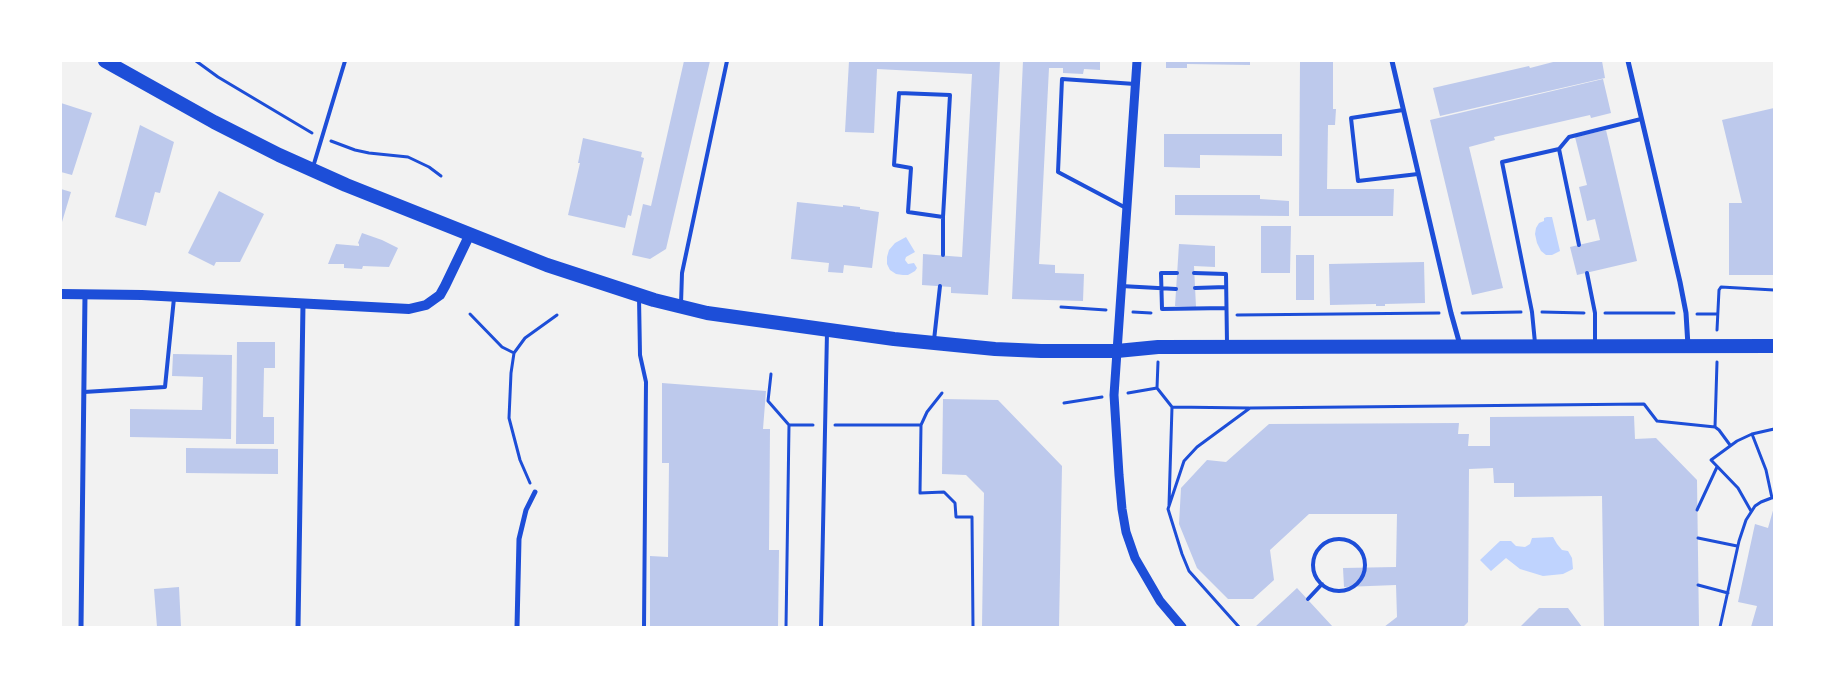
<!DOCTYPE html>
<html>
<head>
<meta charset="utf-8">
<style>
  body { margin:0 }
  #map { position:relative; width:1835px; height:688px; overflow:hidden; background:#f2f2f2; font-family:"Roboto Condensed",sans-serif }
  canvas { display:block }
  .frame { position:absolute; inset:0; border:62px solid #fff; pointer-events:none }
</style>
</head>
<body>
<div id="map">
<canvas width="1835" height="688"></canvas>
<div class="frame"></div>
</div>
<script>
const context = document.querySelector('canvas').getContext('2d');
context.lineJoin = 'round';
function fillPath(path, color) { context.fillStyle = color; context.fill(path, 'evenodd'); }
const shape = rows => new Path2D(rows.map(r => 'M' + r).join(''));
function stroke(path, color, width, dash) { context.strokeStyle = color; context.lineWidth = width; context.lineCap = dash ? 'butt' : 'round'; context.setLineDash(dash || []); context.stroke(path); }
const water = shape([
  [1547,217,1552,217,1560,251,1552,255,1546,255,1541,251,1537,243,1535,234,1536,228,1539,223,1544,221,1544,218],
  [906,237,915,252,906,257,905,260,908,264,914,263,917,268,915,271,908,275,903,275,896,274,890,270,887,264,887,257,889,250,895,243],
  [1553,537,1557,544,1562,550,1568,551,1572,558,1573,569,1563,574,1543,576,1520,569,1506,558,1491,571,1480,560,1500,541,1511,541,1516,546,1525,547,1530,544,1532,538]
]);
const building = shape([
  [684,61,710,61,666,249,650,259,632,255,643,204,651,206],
  [849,61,1000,61,988,295,951,293,951,287,922,285,923,254,962,257,972,74,877,69,874,133,845,132],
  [1023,61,1100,61,1100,70,1084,69,1083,74,1063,73,1063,68,1049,68,1039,264,1055,265,1055,273,1084,274,1083,301,1012,299],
  [1166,61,1250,61,1250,65,1187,64,1187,68,1166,68],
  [1300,61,1333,61,1333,109,1336,109,1335,125,1328,125,1327,189,1394,189,1393,216,1299,216],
  [1557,61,1602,61,1605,78,1440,116,1433,88,1529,66,1530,68],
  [1603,79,1611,113,1591,118,1590,115,1494,137,1495,140,1469,147,1503,288,1472,295,1430,120],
  [61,103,92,113,72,175,61,172],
  [1774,108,1774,275,1729,275,1729,203,1742,203,1722,120],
  [140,125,174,142,160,193,155,192,146,226,115,217],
  [1606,130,1637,261,1577,275,1570,247,1600,240,1595,219,1587,221,1579,187,1587,185,1575,137],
  [1164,134,1282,134,1282,156,1200,155,1200,168,1164,167],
  [583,138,642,152,641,157,644,158,631,216,628,215,625,228,568,215,580,163,578,163],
  [61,189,71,192,62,222,61,222],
  [219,191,264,214,240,262,216,262,214,266,188,253],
  [1175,195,1260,195,1260,199,1289,201,1289,216,1175,215],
  [797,202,843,207,843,205,860,207,860,209,879,212,872,268,844,265,843,273,828,272,829,263,791,259],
  [1261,226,1291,226,1290,273,1261,273],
  [362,233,382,240,398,248,389,267,363,266,362,269,344,268,344,264,328,264,336,244,359,246,359,244,358,243],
  [1179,244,1215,246,1215,267,1194,266,1196,307,1175,306],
  [1296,255,1314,255,1314,300,1296,300],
  [1424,262,1425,303,1385,304,1385,306,1376,306,1376,304,1330,305,1329,264],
  [237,342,275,342,275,368,264,368,263,417,274,417,274,444,236,444],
  [173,354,232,355,231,439,130,437,130,409,202,410,203,377,172,376],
  [662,383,766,391,763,429,770,429,769,550,779,550,778,627,650,627,650,556,668,557,669,463,662,463],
  [943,399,998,400,1062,466,1059,627,982,626,984,493,966,475,942,474],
  [1634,416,1635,439,1656,438,1697,480,1699,627,1604,627,1602,496,1514,497,1514,483,1494,483,1493,468,1469,469,1468,622,1463,627,1384,627,1397,617,1396,585,1344,587,1343,568,1396,567,1397,514,1309,514,1270,550,1274,580,1253,599,1228,599,1197,568,1179,524,1181,488,1207,460,1226,462,1269,424,1459,423,1458,434,1469,434,1468,446,1490,446,1490,417],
  [186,448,278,449,278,474,186,473],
  [1774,507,1774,627,1751,627,1757,606,1738,602,1755,524,1768,528],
  [179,587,181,627,157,627,154,589],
  [1297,588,1333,627,1255,627],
  [1539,608,1568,608,1582,627,1520,627]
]);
const path = shape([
  [196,61,218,77,312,133],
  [331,141,355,150,369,153,408,157,429,167,441,176],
  [1061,307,1106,310],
  [1133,312,1151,313],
  [1542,312,1584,313],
  [1462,313,1521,312],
  [1605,313,1674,313],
  [470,314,502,347,514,353],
  [1697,314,1717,314],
  [1237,315,1439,313],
  [1717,330,1719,290,1721,287,1774,290],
  [1158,362,1157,388,1172,407,1169,505],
  [771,374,768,401,789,425],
  [1128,393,1157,388],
  [1064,403,1102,397],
  [1172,407,1249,408],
  [835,425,921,425,927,412,942,393],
  [921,425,920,493,944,492,955,503,956,517,972,517,973,627],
  [1715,427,1717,362],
  [1752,434,1766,470,1772,498],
  [530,483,520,460,509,418,511,373,514,353,525,338,557,315],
  [1697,510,1717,467],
  [1751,511,1738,488,1711,460,1737,441,1752,434,1774,429],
  [1698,538,1737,546],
  [1698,585,1728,593],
  [786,627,789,425,813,425],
  [1239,627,1189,571,1182,554,1168,509,1184,461,1197,447,1250,408,1644,404,1657,421,1715,427,1719,430,1730,445],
  [1720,627,1739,541,1746,520,1755,506,1761,502,1774,497]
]);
const service = shape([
  [899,93,950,95,943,217,908,212,911,168,894,165,899,93],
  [1403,110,1351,118,1358,181,1418,174],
  [1559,149,1569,137,1641,119],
  [313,167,345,61],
  [1126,208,1058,172,1062,79,1135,84],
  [943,255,943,217],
  [1177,273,1161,273,1162,309,1226,308],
  [1194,273,1226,274,1227,343],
  [1587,273,1595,313,1595,342],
  [1121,286,1176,289],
  [1195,288,1226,287],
  [639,297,640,355,646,382,644,627],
  [681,304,682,273,727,61],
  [934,340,940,286],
  [1535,343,1532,312,1502,162,1559,149,1579,245],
  [84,392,165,387,174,298],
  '1313 565a26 26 0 1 1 52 0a26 26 0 1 1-52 0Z',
  [1308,599,1322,584],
  [821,627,827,332]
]);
const minor = shape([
  [1392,61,1451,313,1460,345],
  [1628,61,1680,282,1686,313,1688,346],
  [81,627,85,295],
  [298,627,303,304],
  [517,627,519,539,526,510,535,492]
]);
const tertiary = shape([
  [1137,61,1114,395,1119,475,1122,509,1126,532,1135,558,1160,601,1182,627]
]);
const secondary = shape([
  [61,294,142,295,409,309,426,305,440,295,445,286,470,234]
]);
const trunk = shape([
  [105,61,214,122,279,155,346,185,547,265,654,300,707,313,894,339,995,349,1041,351,1117,351,1158,347,1774,346]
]);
fillPath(water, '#bfd3fe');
fillPath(building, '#bdc9ec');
stroke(path, '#1d4ed8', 3);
stroke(service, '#1d4ed8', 4);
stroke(minor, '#1d4ed8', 5);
stroke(tertiary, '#1d4ed8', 9);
stroke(secondary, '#1d4ed8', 10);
stroke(trunk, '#1d4ed8', 14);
</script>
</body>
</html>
